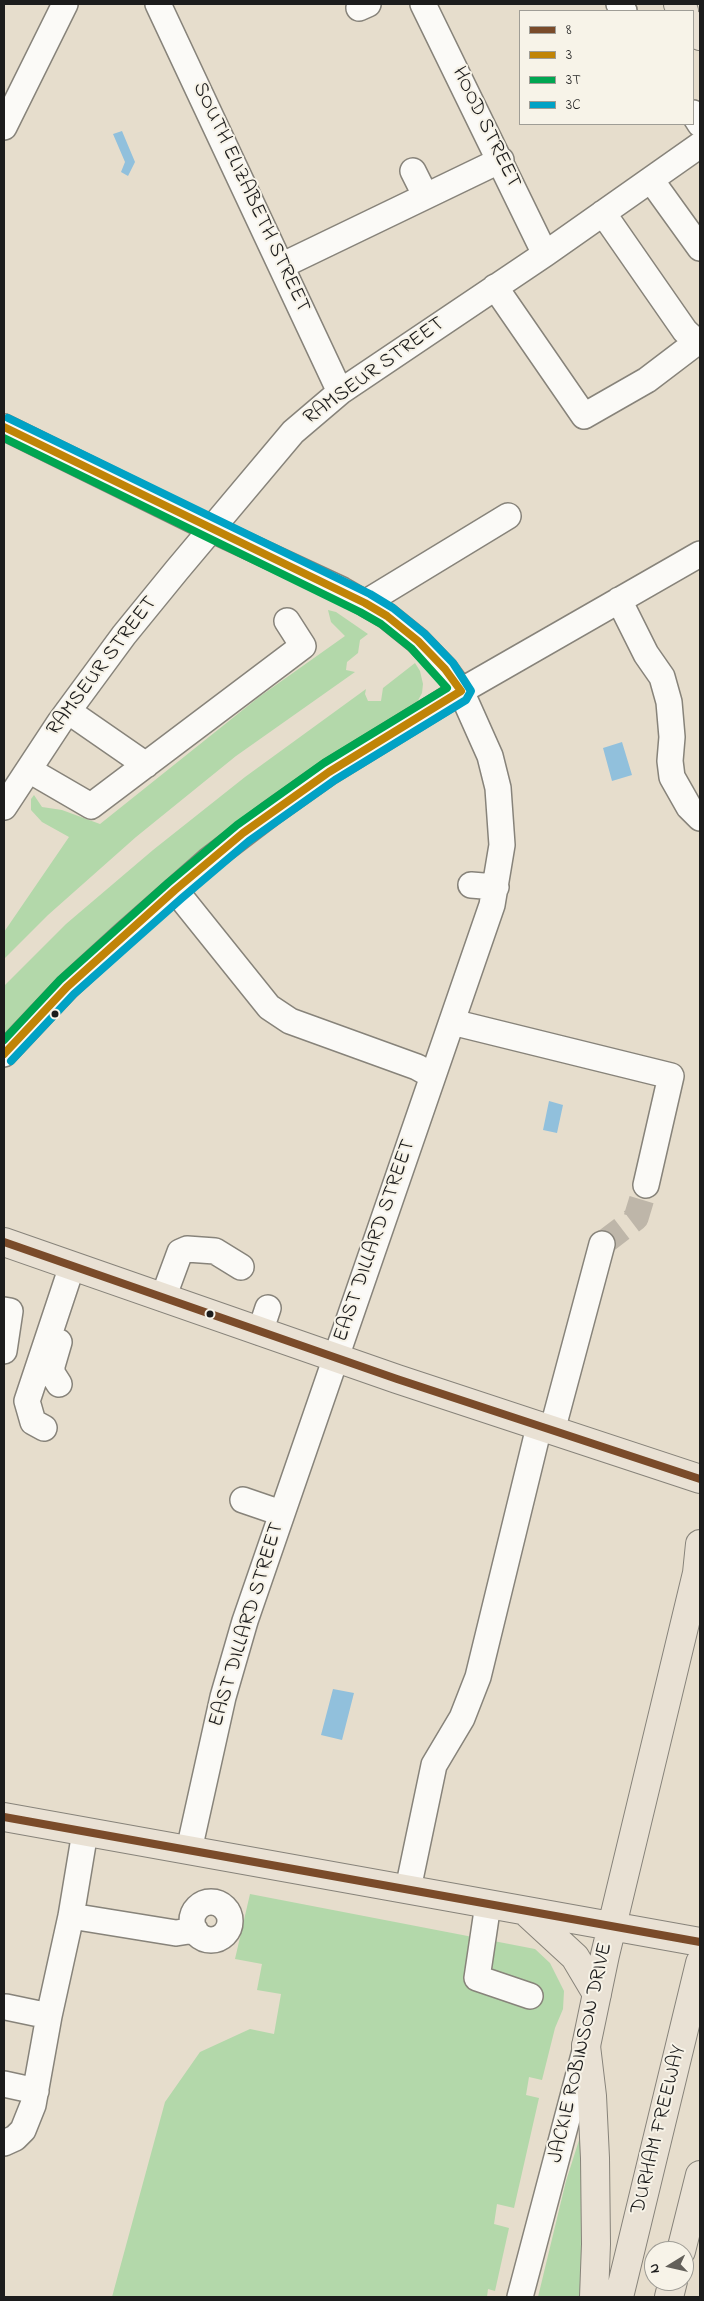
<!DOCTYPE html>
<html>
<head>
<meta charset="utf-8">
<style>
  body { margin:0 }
  #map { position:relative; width:704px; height:2301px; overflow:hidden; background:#e6ddcc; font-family:"Indie Flower",sans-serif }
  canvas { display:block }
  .frame { position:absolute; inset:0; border:5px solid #1c1c1c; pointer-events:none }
  .legend { position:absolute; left:519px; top:10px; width:175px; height:115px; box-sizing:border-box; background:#f7f3e8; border:1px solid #9f9d96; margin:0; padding:6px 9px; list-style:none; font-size:15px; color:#1c1c1c }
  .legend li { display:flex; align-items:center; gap:10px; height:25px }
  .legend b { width:25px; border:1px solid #9f9d96 }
  .north { position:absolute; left:644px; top:2241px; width:50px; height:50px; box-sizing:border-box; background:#f7f3e8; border:1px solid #9f9d96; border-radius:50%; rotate:261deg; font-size:14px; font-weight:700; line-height:20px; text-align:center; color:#1c1c1c }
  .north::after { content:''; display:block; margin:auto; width:18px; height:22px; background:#63605a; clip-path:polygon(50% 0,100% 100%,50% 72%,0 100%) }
</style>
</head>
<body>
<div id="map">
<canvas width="704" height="2301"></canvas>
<div class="frame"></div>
<ul class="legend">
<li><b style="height:6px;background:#7a4b2a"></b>8</li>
<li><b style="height:6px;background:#c08407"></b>3</li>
<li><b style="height:6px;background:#00a651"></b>3T</li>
<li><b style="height:6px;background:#01a2c5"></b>3C</li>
</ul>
<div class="north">N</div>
</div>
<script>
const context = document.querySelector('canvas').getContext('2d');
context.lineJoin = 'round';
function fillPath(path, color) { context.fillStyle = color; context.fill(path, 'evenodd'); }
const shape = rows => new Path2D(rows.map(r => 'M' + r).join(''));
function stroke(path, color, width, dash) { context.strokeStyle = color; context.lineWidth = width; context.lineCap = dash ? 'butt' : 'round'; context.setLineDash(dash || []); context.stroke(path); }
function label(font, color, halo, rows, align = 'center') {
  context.font = font + ' "Indie Flower",sans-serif'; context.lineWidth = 4; context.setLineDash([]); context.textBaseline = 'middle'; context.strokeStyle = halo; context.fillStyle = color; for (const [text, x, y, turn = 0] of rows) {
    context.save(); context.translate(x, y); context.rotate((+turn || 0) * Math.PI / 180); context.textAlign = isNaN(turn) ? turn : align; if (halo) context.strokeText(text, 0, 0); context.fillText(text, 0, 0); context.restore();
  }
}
const green = shape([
  [328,610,336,612,368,634,360,640,358,653,347,662,346,670,355,672,236,756,136,837,48,915,4,959,4,932,69,837,42,822,31,810,31,799,34,795,42,807,62,810,100,824,259,697,345,636,331,622],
  [415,663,420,671,423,684,422,693,415,706,4,1040,4,986,66,924,153,850,245,777,366,689,365,694,368,701,381,701,383,688],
  [250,1894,535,1949,550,1963,564,1991,563,2009,555,2028,542,2080,529,2077,526,2095,539,2098,514,2208,497,2204,494,2224,509,2228,495,2291,488,2289,487,2297,112,2297,165,2102,200,2052,250,2029,274,2034,281,1994,257,1990,262,1964,235,1959],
  [580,2137,585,2138,586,2297,538,2297,566,2181]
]);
const water = shape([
  [122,131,135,162,128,176,121,172,125,162,113,134],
  [622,742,632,775,612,781,603,748],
  [549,1101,563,1105,557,1133,543,1130],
  [333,1689,354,1693,342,1740,321,1735]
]);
const minorTunnel = shape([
  [602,1244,636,1218,646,1185]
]);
const minor = shape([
  [158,4,340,392],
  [423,4,545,254],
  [619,4,624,11],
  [359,8,368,4],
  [693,113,700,124],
  [4,127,65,4],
  [413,171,425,195],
  [651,180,700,248],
  [603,213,685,331,697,342,700,342],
  [281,266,501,160],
  [495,287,584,416,647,380,697,342],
  [4,427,211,529,342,590,387,616,418,641,445,669,461,691,490,756,498,788,502,845,492,905,245,1621,223,1697,189,1850],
  [619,600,646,654,662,677,669,702,672,737,670,761,672,777,689,807,700,818],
  [365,603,508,516],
  [68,711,146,765],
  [29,770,91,806,303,646,287,621],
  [4,807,60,722,124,635,177,570,293,432,340,392,545,254,700,145],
  [471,885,496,887],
  [175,890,269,1007,290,1021,417,1067,433,1076],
  [452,1022,671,1076,646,1185],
  [4,1054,67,987,125,934,208,861,271,813,329,772,461,691,700,554],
  [163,1298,180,1252,187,1249,215,1251,241,1267],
  [4,1310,10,1311,4,1351],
  [260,1332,268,1308],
  [59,1342,52,1366,52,1373,59,1384],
  [44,1428,33,1422,27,1401,72,1266],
  [552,1431,602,1244],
  [243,1500,281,1513],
  [408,1889,434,1765,462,1718,478,1677,539,1427],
  '192 1921a19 19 0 1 1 38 0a19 19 0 1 1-38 0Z',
  [488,1904,477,1978,530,1996],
  [71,1916,176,1933,195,1930],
  [6,2007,49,2016],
  [4,2084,36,2091],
  [4,2143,15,2138,23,2130,33,2105,49,2016,71,1916,85,1832],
  [520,2297,585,2051]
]);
const major = shape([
  [678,4,684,11],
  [693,25,700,36],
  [4,1242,397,1379,700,1479],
  [4,1817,700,1942],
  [525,1911,575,1957,597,1994],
  [586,2046,605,1955,697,1573,700,1544]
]);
const highway = shape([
  [586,2046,592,2096,595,2158,596,2244,594,2297],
  [681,2251,700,2175],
  [619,2297,700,1963],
  [669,2297,673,2281]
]);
const bus1 = shape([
  [4,1242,397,1379,700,1479],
  [4,1817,700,1942]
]);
const bus2 = shape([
  [4,427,365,603,387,616,418,641,445,669,461,691,329,772,243,833,175,890,67,987,4,1054]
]);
const bus3 = shape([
  [4,438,360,612,381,624,411,648,447,688,324,763,237,825,168,883,60,980,4,1040]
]);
const bus4 = shape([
  [8,418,370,594,393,608,425,634,453,663,471,691,466,700,335,780,249,841,182,898,74,994,11,1061]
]);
const markers = [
  [55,1014,4.5,"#1c1c1c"],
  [210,1314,4.5,"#1c1c1c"]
];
const streetNames = [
  ["HOOD STREET",485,128,64],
  ["SOUTH ELIZABETH STREET",250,198,65],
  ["RAMSEUR STREET",375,372,-36],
  ["RAMSEUR STREET",103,667,-53],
  ["EAST DILLARD STREET",376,1241,-71],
  ["EAST DILLARD STREET",248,1625,-73],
  ["JACKIE ROBINSON DRIVE",582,2053,-77],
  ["DURHAM FREEWAY",660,2130,-76]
];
fillPath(green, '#b3d8aa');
fillPath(water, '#91c0dc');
stroke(minorTunnel, '#beb6a9', 25, [25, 12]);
stroke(minor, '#87837a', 28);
stroke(major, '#87837a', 30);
stroke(highway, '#87837a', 30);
stroke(minor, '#fbfaf7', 25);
stroke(major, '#e9e1d4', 28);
stroke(highway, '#e9e1d4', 28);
stroke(bus1, '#7a4b2a', 8);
stroke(bus2, '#c08407', 8);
stroke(bus3, '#00a651', 8);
stroke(bus4, '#01a2c5', 8);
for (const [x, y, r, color] of markers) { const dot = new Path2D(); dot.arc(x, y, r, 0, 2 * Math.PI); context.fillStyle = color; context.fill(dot); stroke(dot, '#f7f3e8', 2); }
label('21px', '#1c1c1c', '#f7f3e8', streetNames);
</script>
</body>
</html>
